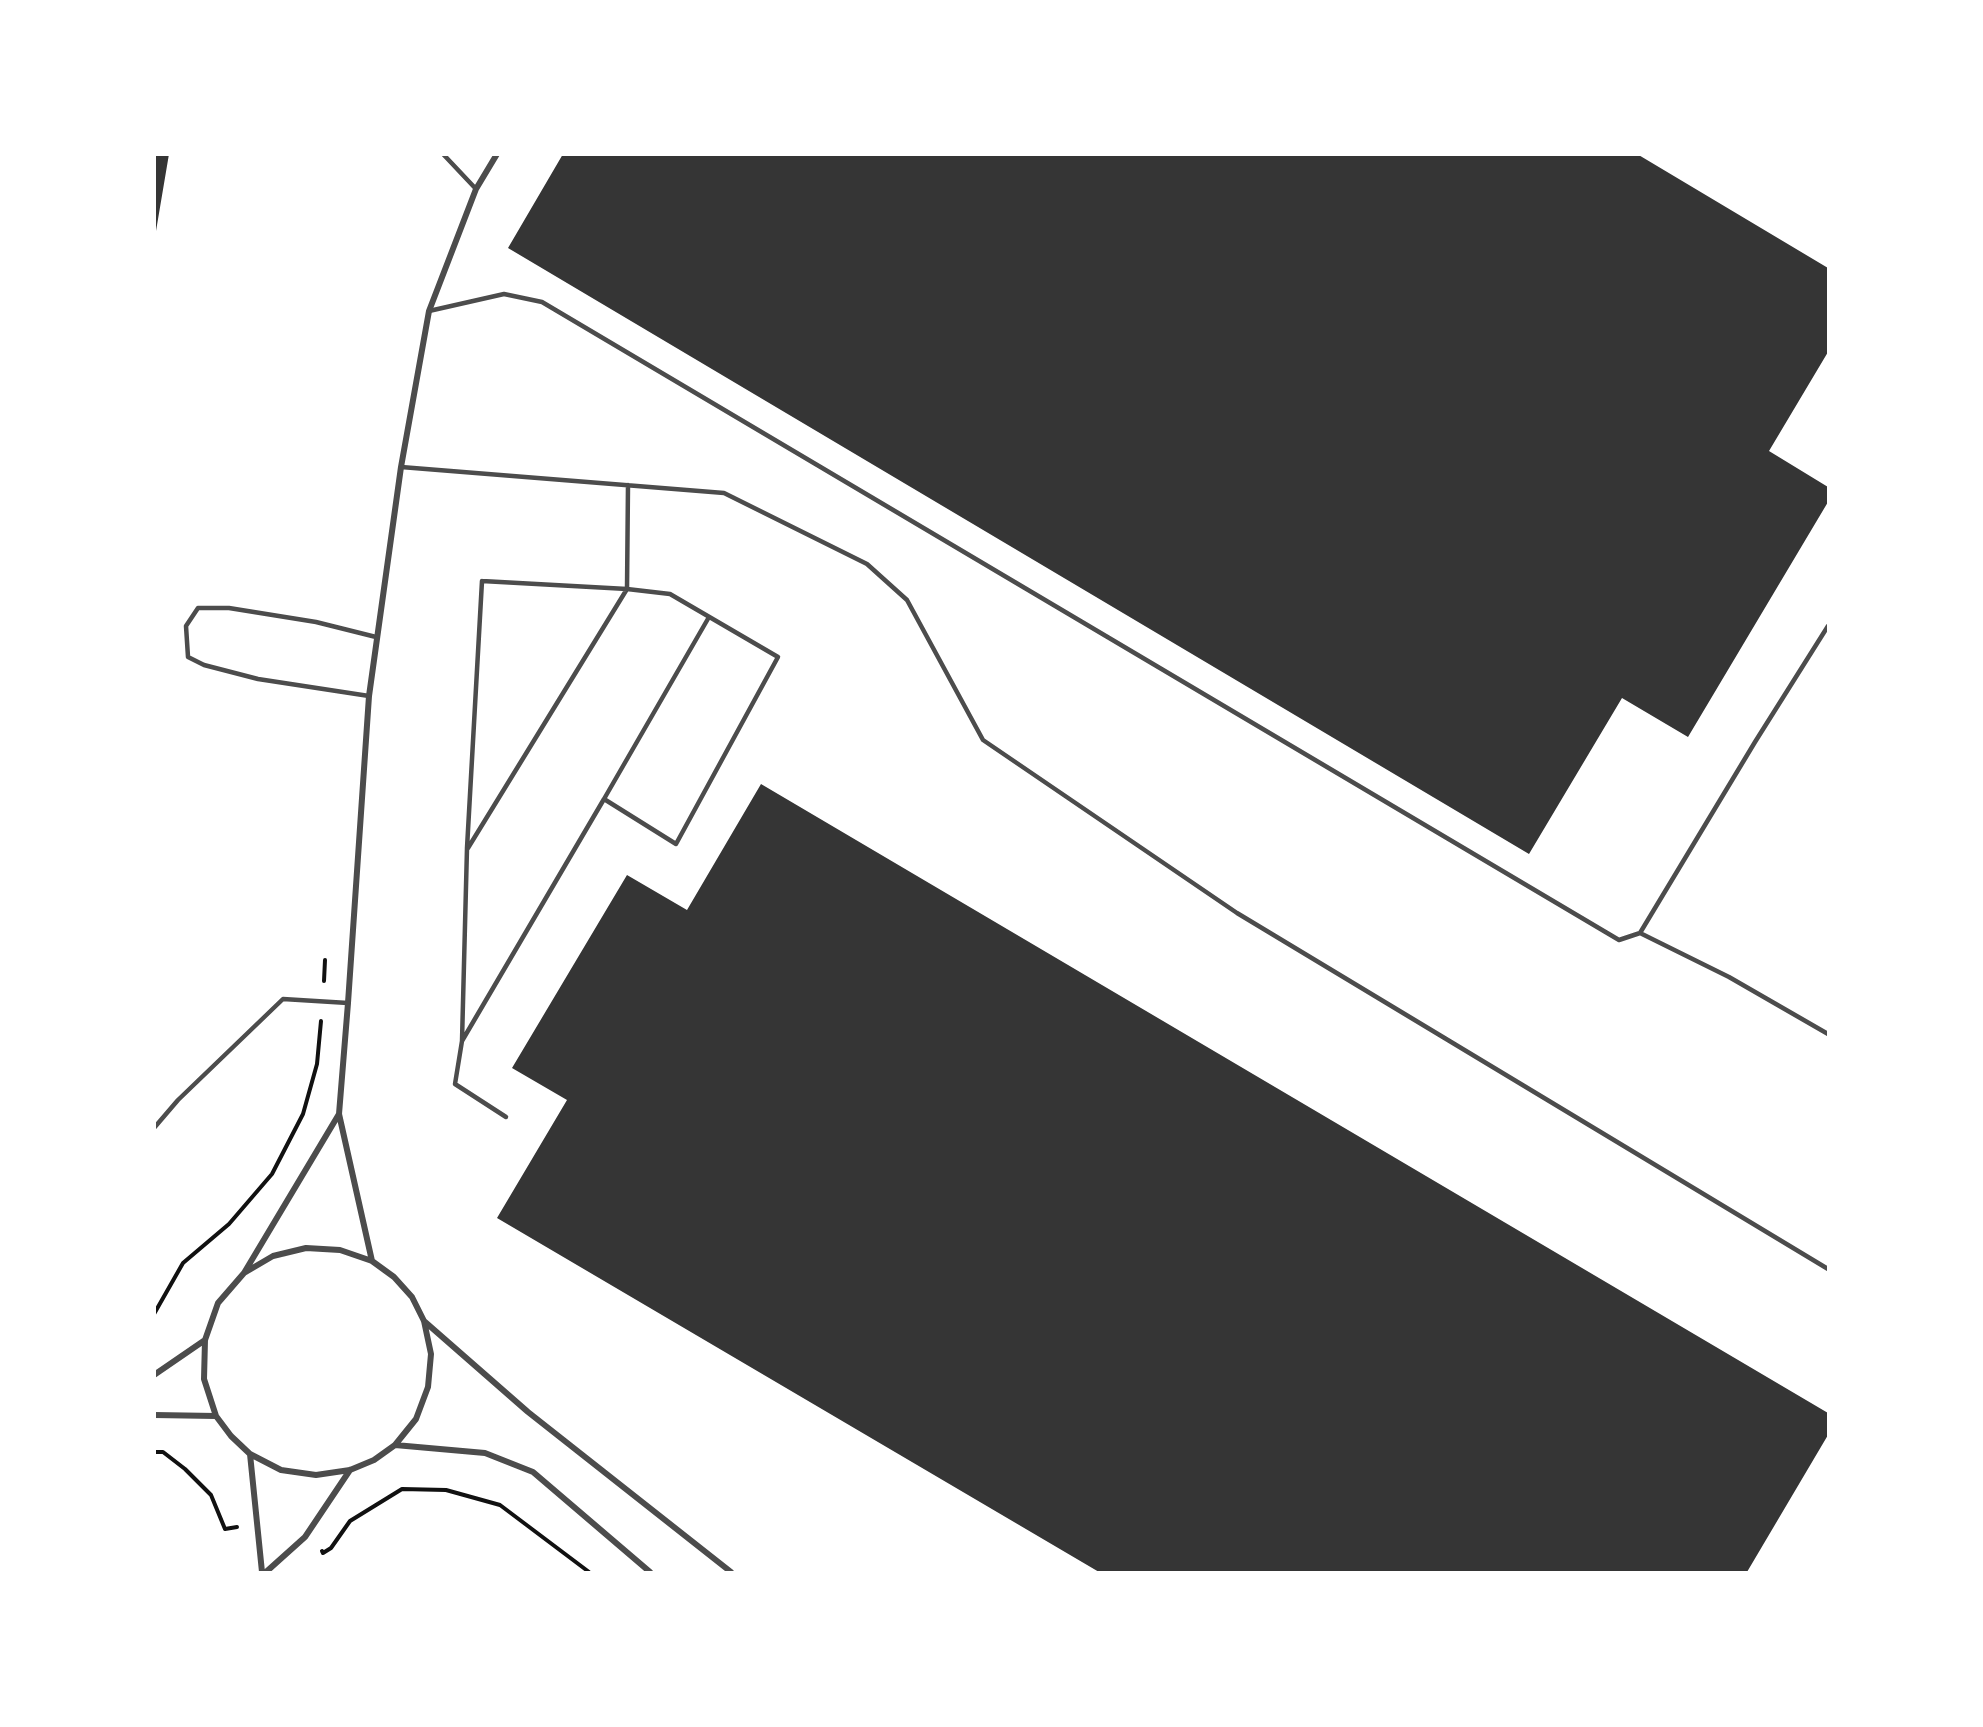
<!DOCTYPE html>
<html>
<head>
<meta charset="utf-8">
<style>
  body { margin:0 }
  #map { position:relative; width:1983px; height:1727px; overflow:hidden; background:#fff; font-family:"Exo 2",sans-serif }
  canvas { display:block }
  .frame { position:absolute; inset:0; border:156px solid #fff; pointer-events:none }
</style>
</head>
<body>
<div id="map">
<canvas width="1983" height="1727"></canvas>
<div class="frame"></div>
</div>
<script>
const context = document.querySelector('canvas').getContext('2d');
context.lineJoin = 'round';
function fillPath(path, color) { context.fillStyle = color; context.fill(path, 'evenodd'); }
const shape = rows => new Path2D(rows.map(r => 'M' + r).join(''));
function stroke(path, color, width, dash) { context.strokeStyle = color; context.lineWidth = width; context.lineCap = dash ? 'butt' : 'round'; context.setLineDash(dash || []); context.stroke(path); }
const building = shape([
  [154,154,169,154,156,231,154,230],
  [563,154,1637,154,1828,268,1828,352,1769,451,1828,487,1828,502,1688,737,1622,698,1529,854,508,248],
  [761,784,1828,1413,1828,1435,1747,1572,1099,1572,497,1218,567,1100,512,1068,627,875,687,910]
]);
const path = shape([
  [324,981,325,960],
  [154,1314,183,1263,229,1224,272,1174,303,1114,317,1064,321,1021],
  [154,1452,163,1452,185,1469,211,1495,225,1529,237,1527],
  [322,1551,323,1553,331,1548,350,1521,402,1489,446,1490,500,1505,589,1572]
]);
const service = shape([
  [443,154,476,189],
  [429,311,504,294,542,302,1619,940,1640,933,1729,977,1828,1034],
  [401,467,724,493,867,564,907,600,983,740,1237,913,1828,1269],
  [482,581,627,589,670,594,778,657,676,844,604,799,462,1041,467,848,482,581],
  [369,696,258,679,204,665,188,657,186,626,198,608,229,608,316,622,376,637],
  [604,799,709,617],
  [468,848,627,589,628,485],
  [1640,933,1755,742,1828,626],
  [462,1041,455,1084,506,1117],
  [154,1128,178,1100,283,999,348,1003]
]);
const minor = shape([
  [372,1261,339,1114,348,1003,369,696,401,467,429,311,476,189,497,154],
  [244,1273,273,1256,306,1248,340,1250,372,1261,394,1277,412,1297,424,1321,431,1354,428,1387,416,1419,395,1445,374,1460,350,1470,316,1475,281,1470,250,1454,231,1436,216,1416,204,1379,205,1340,218,1303,244,1273,339,1114],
  [424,1321,528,1412,731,1572],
  [154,1375,205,1340],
  [154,1415,216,1416],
  [395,1445,485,1453,533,1472,650,1572],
  [250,1454,262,1572],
  [266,1572,305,1537,350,1470]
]);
fillPath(building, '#353535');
stroke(path, '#111', 4);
stroke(service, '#4c4c4c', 4.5);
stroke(minor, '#4c4c4c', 6);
</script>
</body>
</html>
